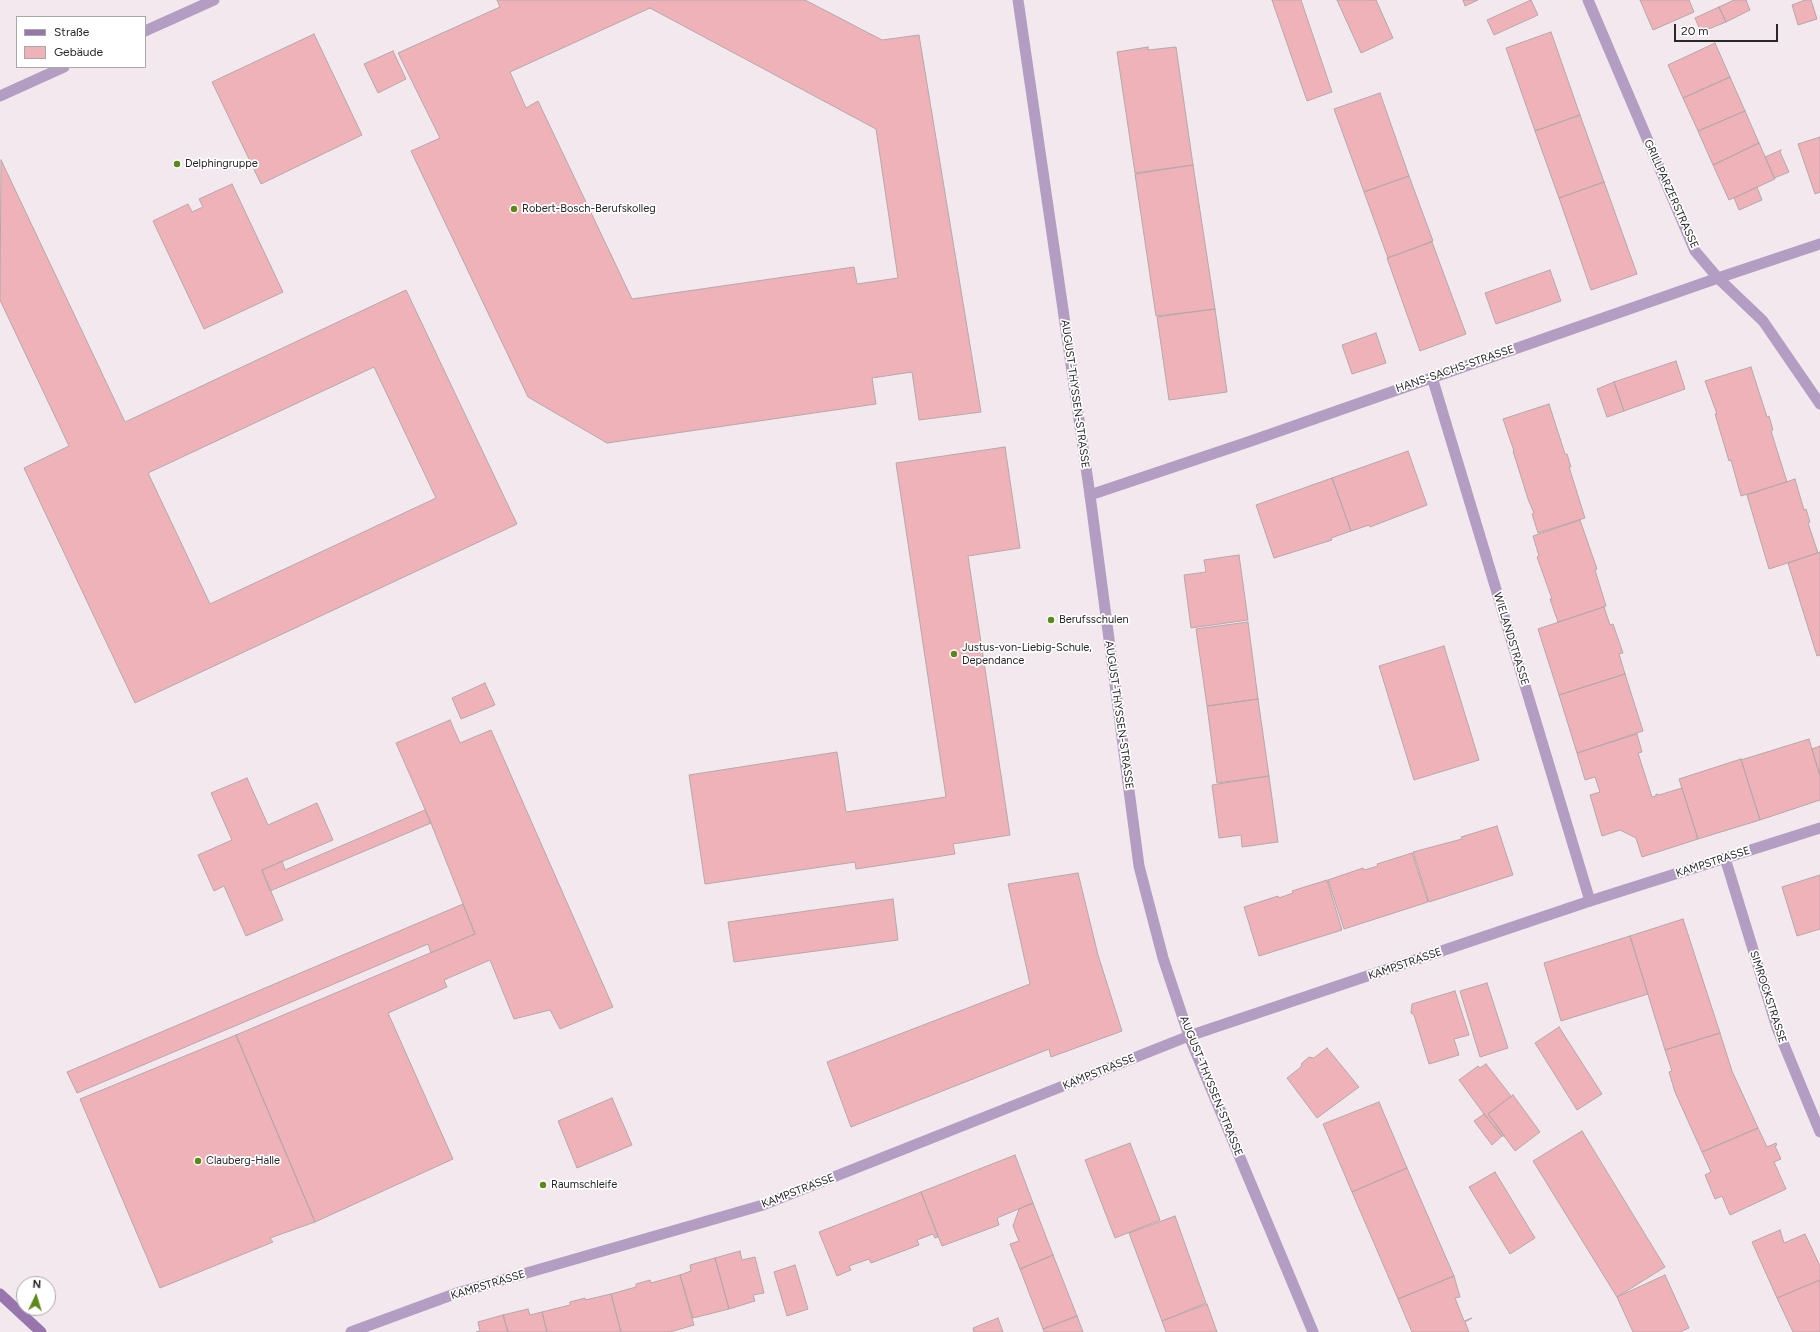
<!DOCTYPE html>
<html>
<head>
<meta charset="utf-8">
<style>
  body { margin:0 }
  #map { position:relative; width:1820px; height:1332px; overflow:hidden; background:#f3e8ee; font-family:Figtree,sans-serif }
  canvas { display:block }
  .legend { position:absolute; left:16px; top:16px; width:130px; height:52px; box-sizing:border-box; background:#fff; border:1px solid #a9a8a9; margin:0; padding:5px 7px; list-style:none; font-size:12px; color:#292628 }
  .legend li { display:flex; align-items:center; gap:8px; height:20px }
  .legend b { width:20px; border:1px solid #a9a8a9 }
  .north { position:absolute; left:16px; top:1276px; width:40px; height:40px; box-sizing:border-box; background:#fff; border:1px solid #a9a8a9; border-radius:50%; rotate:4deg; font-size:11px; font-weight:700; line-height:16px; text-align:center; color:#292628 }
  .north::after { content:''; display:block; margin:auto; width:14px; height:18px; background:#5a8819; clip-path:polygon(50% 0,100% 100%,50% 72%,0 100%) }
  .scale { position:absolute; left:1674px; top:24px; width:104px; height:18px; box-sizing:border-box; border:2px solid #292628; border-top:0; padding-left:5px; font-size:12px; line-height:14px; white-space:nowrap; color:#292628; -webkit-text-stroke:3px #fff; paint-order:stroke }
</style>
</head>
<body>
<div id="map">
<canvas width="1820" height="1332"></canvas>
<ul class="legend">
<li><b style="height:5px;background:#9876ad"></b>Straße</li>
<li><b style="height:11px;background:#efb2b9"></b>Gebäude</li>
</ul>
<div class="north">N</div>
<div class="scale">20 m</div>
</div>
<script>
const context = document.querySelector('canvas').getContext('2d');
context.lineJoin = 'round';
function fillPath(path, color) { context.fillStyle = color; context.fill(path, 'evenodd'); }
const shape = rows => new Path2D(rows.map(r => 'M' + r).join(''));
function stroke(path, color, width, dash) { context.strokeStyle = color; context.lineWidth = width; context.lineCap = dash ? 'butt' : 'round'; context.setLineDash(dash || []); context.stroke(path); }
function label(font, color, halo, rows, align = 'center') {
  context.font = font + ' Figtree,sans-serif'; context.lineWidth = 3.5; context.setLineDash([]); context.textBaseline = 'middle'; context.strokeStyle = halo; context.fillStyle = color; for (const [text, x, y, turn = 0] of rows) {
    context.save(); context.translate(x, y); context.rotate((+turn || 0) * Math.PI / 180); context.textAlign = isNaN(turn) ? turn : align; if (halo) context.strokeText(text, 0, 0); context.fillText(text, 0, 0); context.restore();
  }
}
const building = shape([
  [497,0,805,0,882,40,919,35,981,412,919,420,912,372,872,378,876,404,607,443,528,397,411,151,440,138,398,53,500,7,497,0],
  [650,8,876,129,898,278,857,284,854,267,632,299,538,101,526,108,510,72,650,8],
  [1272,0,1301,0,1332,92,1307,101,1272,0],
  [1337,0,1376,0,1393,38,1361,53,1337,0],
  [1463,0,1478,0,1465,6,1463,0],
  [1531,0,1538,15,1494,35,1487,20,1531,0],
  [1640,0,1689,0,1694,12,1653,30,1640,0],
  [1734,0,1746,0,1750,10,1726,22,1719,7,1734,0],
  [1805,0,1811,0,1817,19,1798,25,1792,5,1805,0],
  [1719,7,1726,22,1701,32,1695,18,1719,7],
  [1551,32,1580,115,1535,131,1506,48,1551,32],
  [314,34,362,135,261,184,212,82,314,34],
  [1715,43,1730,77,1683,98,1668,65,1715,43],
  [1148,47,1148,50,1176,47,1193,165,1135,173,1117,52,1148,47],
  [393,51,406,79,378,93,364,64,393,51],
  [1730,77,1745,111,1698,131,1683,98,1730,77],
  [1380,93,1409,176,1364,192,1334,109,1380,93],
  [1745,111,1759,143,1713,165,1698,131,1745,111],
  [1580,115,1604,182,1559,198,1535,131,1580,115],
  [1820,137,1820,192,1815,194,1798,144,1820,137],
  [1759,143,1775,179,1729,200,1713,165,1759,143],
  [1781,150,1780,152,1789,172,1774,178,1765,157,1781,150],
  [1,160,125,422,406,290,517,524,135,703,24,468,69,446,0,300,1,160],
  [374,367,436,498,210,604,148,473,374,367],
  [1193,165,1215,309,1156,316,1135,174,1193,165],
  [1409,176,1433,241,1388,258,1364,192,1409,176],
  [1604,182,1637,274,1591,290,1559,198,1604,182],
  [232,184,283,292,204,329,153,221,188,204,192,212,203,207,199,199,232,184],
  [1757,187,1762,200,1739,210,1734,198,1757,187],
  [1432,242,1466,334,1420,351,1387,258,1432,242],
  [1550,270,1561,301,1496,324,1485,293,1550,270],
  [1215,309,1227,392,1169,400,1157,317,1215,309],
  [1376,333,1386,363,1352,374,1342,345,1376,333],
  [1676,361,1685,389,1624,411,1614,382,1676,361],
  [1751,367,1767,417,1769,416,1773,430,1771,431,1787,482,1741,496,1731,460,1729,461,1715,414,1717,414,1705,381,1751,367],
  [1614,382,1624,411,1607,417,1597,389,1614,382],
  [1549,404,1565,454,1567,454,1571,467,1569,467,1585,518,1538,533,1532,514,1534,513,1528,499,1513,451,1514,451,1503,419,1549,404],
  [1005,447,1020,548,968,556,1010,835,953,844,955,854,856,869,855,862,705,884,689,775,837,752,846,812,946,797,896,463,1005,447],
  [1408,451,1427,505,1370,527,1369,525,1351,531,1332,478,1408,451],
  [1332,478,1351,531,1331,538,1332,540,1274,558,1256,505,1332,478],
  [1795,479,1804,510,1806,509,1810,522,1808,523,1818,553,1769,569,1747,495,1795,479],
  [1580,520,1597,569,1595,570,1606,606,1558,622,1550,599,1552,599,1537,557,1539,556,1533,536,1580,520],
  [1820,552,1820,655,1817,656,1788,563,1820,552],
  [1239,555,1248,620,1191,628,1184,575,1206,572,1204,560,1239,555],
  [1604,607,1610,625,1613,624,1623,653,1619,654,1625,674,1559,695,1538,629,1604,607],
  [1248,622,1258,699,1207,706,1196,629,1248,622],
  [1444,646,1479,760,1414,780,1379,666,1444,646],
  [1625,674,1643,731,1577,753,1559,695,1625,674],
  [485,683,495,705,461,719,452,698,485,683],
  [1258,699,1269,776,1217,783,1207,706,1258,699],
  [450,720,460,743,491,730,613,1007,560,1029,550,1010,514,1019,490,960,444,980,447,987,388,1013,453,1159,315,1222,236,1035,475,934,431,823,396,743,450,720],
  [1637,734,1642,752,1638,753,1652,797,1656,796,1656,794,1659,795,1682,788,1698,839,1642,857,1636,838,1620,830,1602,836,1590,795,1600,792,1595,777,1585,780,1577,753,1637,734],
  [1809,739,1820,776,1820,800,1760,820,1741,760,1809,739],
  [1820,746,1820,776,1812,749,1820,746],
  [1741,759,1760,820,1698,839,1679,779,1741,759],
  [1269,776,1278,842,1242,847,1241,835,1219,838,1212,785,1269,776],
  [247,778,268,825,317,803,333,840,262,870,283,920,246,936,224,886,214,891,198,855,232,840,211,793,247,778],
  [425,810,431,823,270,891,262,870,282,861,285,870,425,810],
  [1497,826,1513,875,1429,902,1413,852,1462,839,1461,837,1497,826],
  [1412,853,1428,902,1344,929,1328,880,1363,868,1364,870,1378,866,1377,864,1412,853],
  [1078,873,1098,955,1122,1031,1051,1057,1049,1049,851,1127,827,1062,1030,984,1008,884,1078,873],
  [1820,875,1820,929,1797,936,1782,887,1820,875],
  [1327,880,1342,930,1259,956,1244,907,1278,896,1279,898,1293,893,1292,891,1327,880],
  [893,899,898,940,734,962,728,922,893,899],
  [463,904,475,934,431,953,428,944,77,1093,67,1072,463,904],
  [1683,919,1720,1033,1665,1050,1630,936,1683,919],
  [1630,936,1648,994,1561,1021,1544,963,1630,936],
  [1487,983,1508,1048,1480,1057,1460,991,1487,983],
  [1455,991,1469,1035,1454,1039,1459,1055,1429,1064,1414,1015,1411,1013,1412,1004,1455,991],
  [1559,1027,1602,1094,1577,1110,1535,1043,1559,1027],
  [1720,1033,1732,1071,1758,1128,1702,1152,1675,1092,1669,1072,1672,1071,1665,1050,1720,1033],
  [236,1035,315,1222,270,1238,273,1242,160,1288,80,1099,236,1035],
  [1327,1048,1359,1087,1317,1118,1287,1078,1301,1067,1302,1063,1309,1057,1314,1058,1327,1048],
  [1486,1064,1511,1096,1488,1114,1505,1136,1502,1136,1484,1114,1459,1080,1478,1066,1480,1068,1486,1064],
  [1513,1095,1540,1132,1515,1151,1488,1114,1513,1095],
  [612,1098,632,1145,577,1168,558,1121,612,1098],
  [1379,1102,1407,1168,1352,1192,1323,1124,1379,1102],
  [1484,1114,1502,1136,1492,1145,1474,1121,1484,1114],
  [1758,1128,1767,1147,1776,1143,1777,1145,1775,1146,1781,1159,1774,1162,1786,1189,1730,1215,1722,1196,1715,1199,1705,1175,1711,1172,1702,1152,1758,1128],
  [1582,1131,1665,1267,1617,1297,1533,1161,1582,1131],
  [1130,1143,1160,1220,1115,1238,1085,1160,1130,1143],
  [1015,1155,1033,1203,997,1218,999,1225,942,1246,921,1192,1015,1155],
  [1407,1168,1454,1276,1398,1299,1352,1192,1407,1168],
  [1495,1172,1535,1238,1510,1254,1469,1187,1495,1172],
  [921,1192,938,1237,935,1238,933,1234,917,1240,919,1245,871,1263,869,1259,849,1266,851,1270,837,1276,819,1232,921,1192],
  [1033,1203,1053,1255,1020,1269,1010,1244,1019,1241,1013,1226,1019,1209,1033,1203],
  [1175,1216,1206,1303,1162,1321,1129,1233,1175,1216],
  [1780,1230,1784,1243,1805,1234,1820,1266,1820,1280,1777,1298,1752,1242,1780,1230],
  [740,1251,742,1260,755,1257,764,1293,753,1295,755,1301,729,1309,715,1258,740,1251],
  [1053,1255,1077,1316,1043,1329,1020,1269,1053,1255],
  [715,1258,729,1309,693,1318,680,1275,691,1271,690,1265,715,1258],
  [795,1265,808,1309,787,1316,774,1272,795,1265],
  [680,1275,694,1325,670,1332,621,1332,611,1294,636,1287,636,1284,650,1280,651,1283,680,1275],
  [1665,1275,1689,1328,1680,1332,1633,1332,1617,1297,1665,1275],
  [1454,1276,1460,1297,1455,1298,1464,1321,1472,1318,1465,1322,1469,1332,1412,1332,1398,1299,1454,1276],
  [1820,1280,1820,1332,1793,1332,1777,1298,1820,1280],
  [611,1294,621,1332,547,1332,542,1312,570,1305,570,1302,585,1298,585,1300,611,1294],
  [1207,1304,1217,1332,1166,1332,1162,1321,1207,1304],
  [528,1309,530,1315,542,1312,547,1332,508,1332,503,1315,528,1309],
  [503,1315,508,1332,476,1332,480,1331,478,1322,503,1315],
  [1077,1316,1083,1332,1044,1332,1043,1329,1077,1316],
  [998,1318,1003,1332,974,1332,973,1328,998,1318]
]);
const minor = shape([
  [1588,0,1695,251,1718,278,1763,321,1820,404],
  [145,31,214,0],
  [0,96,64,67],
  [1432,377,1590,901],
  [1090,495,1248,442,1718,278,1820,244],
  [1725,858,1777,1028,1820,1132],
  [351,1332,457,1293,763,1205,1189,1036]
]);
const tertiary = shape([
  [1018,0,1090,495,1139,866,1163,958,1189,1036,1313,1332],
  [1189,1036,1590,901,1820,828]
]);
const secondary = shape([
  [0,1294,41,1332]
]);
const markers = [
  [177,164,4,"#5a8819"],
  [514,209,4,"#5a8819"],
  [1051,620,4,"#5a8819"],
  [954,654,4,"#5a8819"],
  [198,1161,4,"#5a8819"],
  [543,1185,4,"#5a8819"]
];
const poiNames = [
  ["Delphingruppe",185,164],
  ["Robert-Bosch-Berufskolleg",522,209],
  ["Berufsschulen",1059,620],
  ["Justus-von-Liebig-Schule,",962,648],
  ["Dependance",962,661],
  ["Clauberg-Halle",206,1161],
  ["Raumschleife",551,1185]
];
const streetNames = [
  ["GRILLPARZERSTRASSE",1671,194,66],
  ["HANS-SACHS-STRASSE",1455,369,-19],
  ["AUGUST-THYSSEN-STRASSE",1075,394,82],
  ["WIELANDSTRASSE",1511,639,73],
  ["AUGUST-THYSSEN-STRASSE",1119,715,82],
  ["KAMPSTRASSE",1713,862,-18],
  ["KAMPSTRASSE",1405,964,-19],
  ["SIMROCKSTRASSE",1768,997,72],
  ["KAMPSTRASSE",1099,1072,-22],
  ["AUGUST-THYSSEN-STRASSE",1211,1086,68],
  ["KAMPSTRASSE",798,1191,-21],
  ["KAMPSTRASSE",488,1285,-17]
];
fillPath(building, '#efb2b9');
stroke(building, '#b4a8a9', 1);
stroke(minor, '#b49dc2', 11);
stroke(tertiary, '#b49dc2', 11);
stroke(secondary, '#9876ad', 11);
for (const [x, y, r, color] of markers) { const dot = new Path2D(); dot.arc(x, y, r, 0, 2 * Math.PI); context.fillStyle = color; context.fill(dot); stroke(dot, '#fff', 1.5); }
label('11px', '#292628', '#fff', poiNames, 'left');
label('11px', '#292628', '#fff', streetNames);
</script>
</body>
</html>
